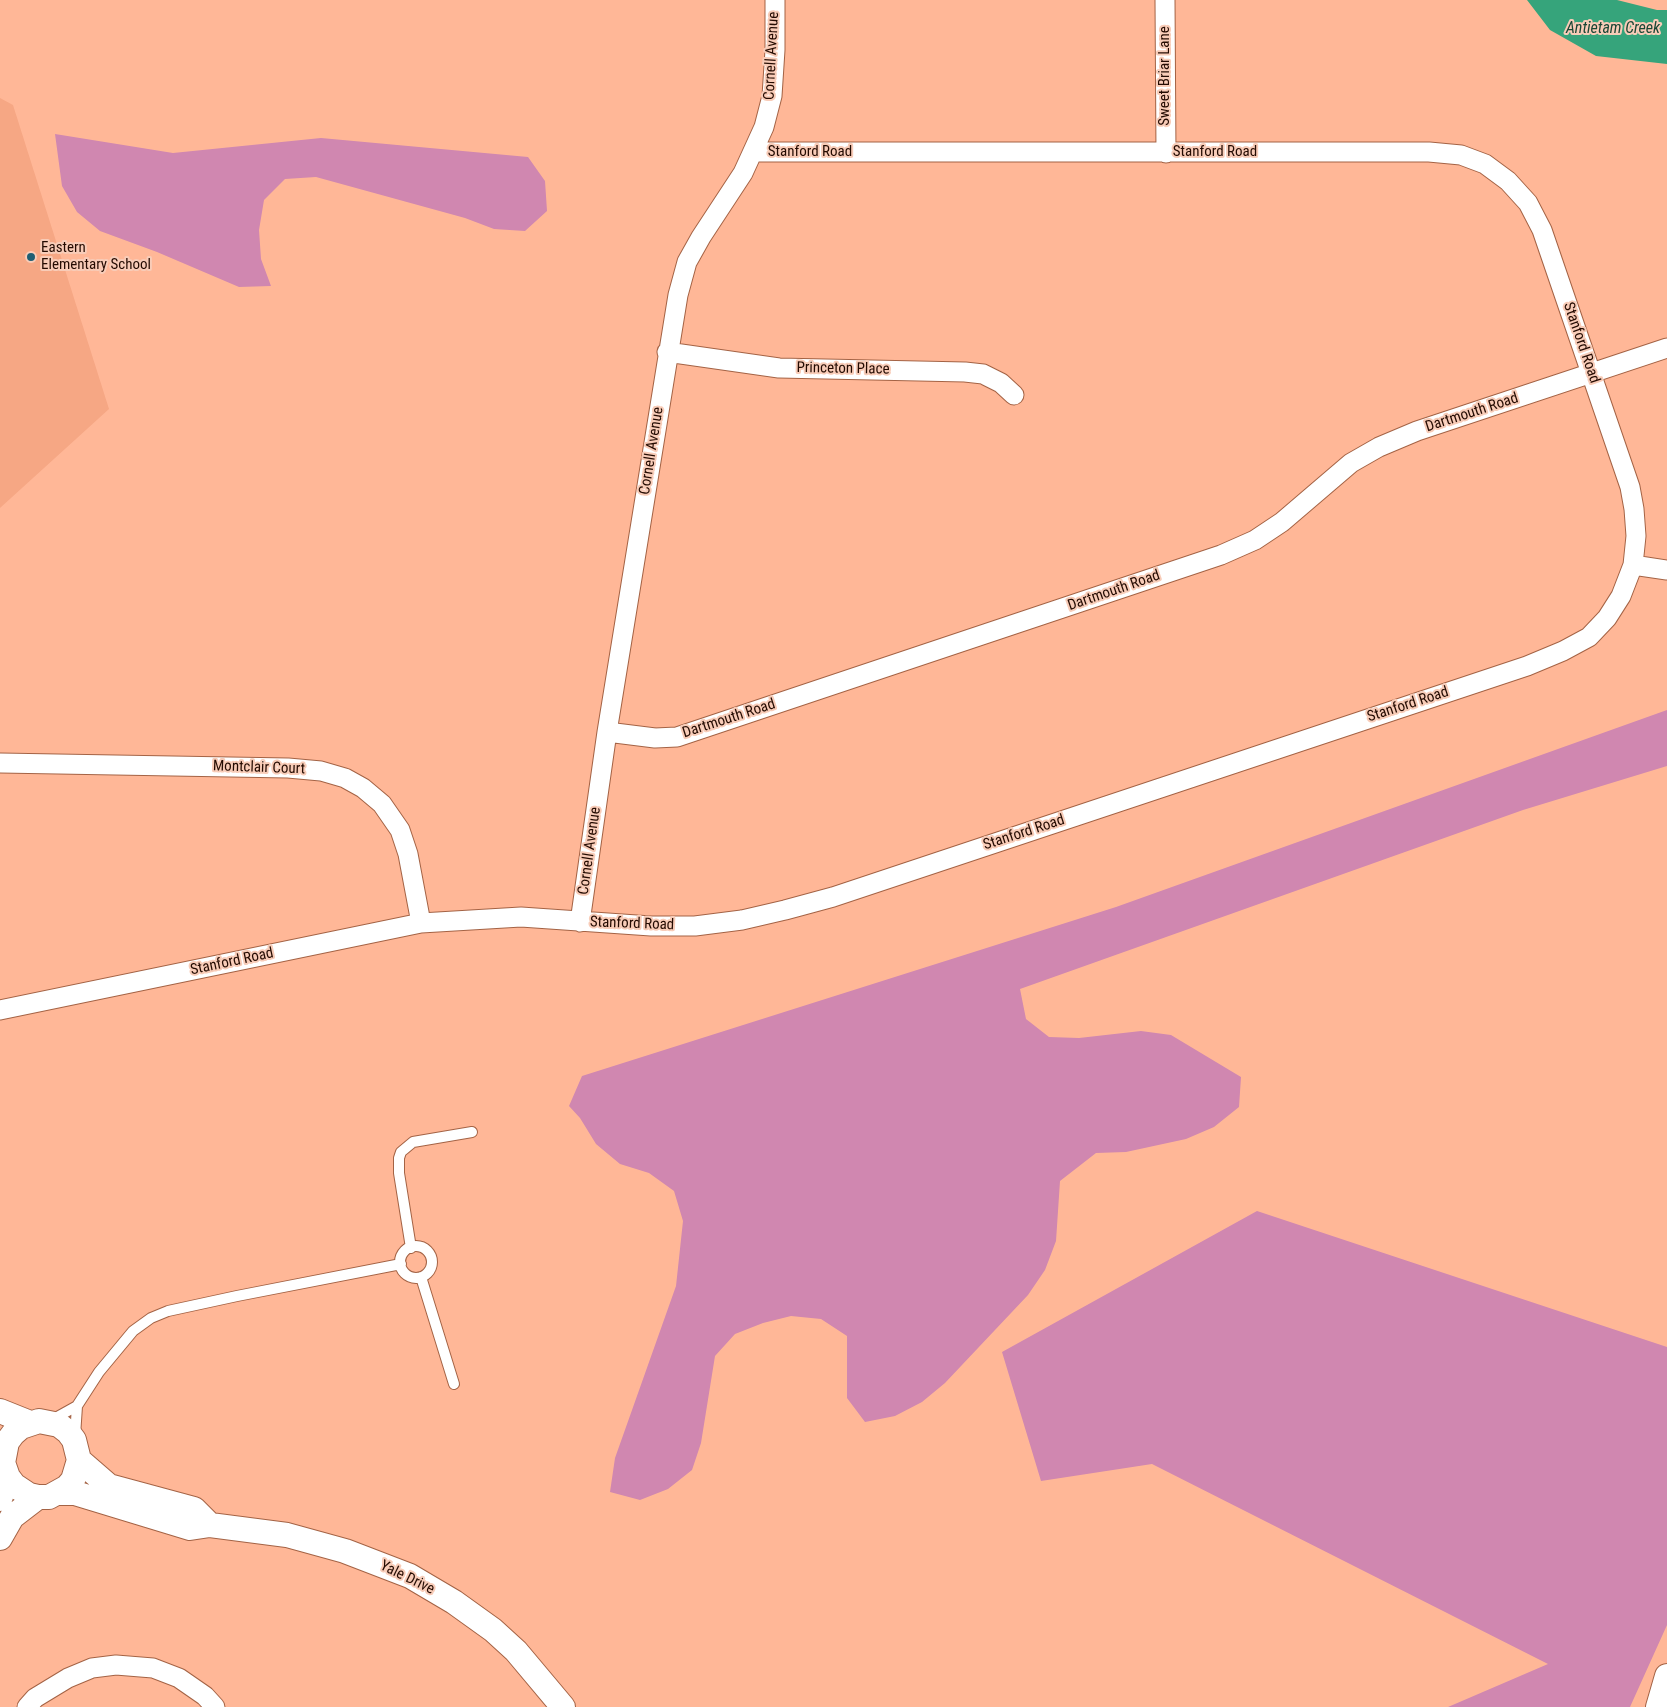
<!DOCTYPE html>
<html>
<head>
<meta charset="utf-8">
<style>
  body { margin:0 }
  canvas { display:block; background:#ffb797 }
</style>
</head>
<body>
<canvas width="1667" height="1707"></canvas>
<script>
const context = document.querySelector('canvas').getContext('2d');
context.lineJoin = 'round';
function fillPath(path, color) { context.fillStyle = color; context.fill(path, 'evenodd'); }
const shape = rows => new Path2D(rows.map(r => 'M' + r).join(''));
function stroke(path, color, width, dash) { context.strokeStyle = color; context.lineWidth = width; context.lineCap = dash ? 'butt' : 'round'; context.setLineDash(dash || []); context.stroke(path); }
function label(font, color, halo, rows, align = 'center') {
  context.font = font + ' "Roboto Condensed",sans-serif'; context.lineWidth = 4; context.setLineDash([]); context.textBaseline = 'middle'; context.strokeStyle = halo; context.fillStyle = color; for (const [text, x, y, turn = 0] of rows) {
    context.save(); context.translate(x, y); context.rotate((+turn || 0) * Math.PI / 180); context.textAlign = isNaN(turn) ? turn : align; if (halo) context.strokeText(text, 0, 0); context.fillText(text, 0, 0); context.restore();
  }
}
const built = shape([
  [0,98,13,105,109,409,0,508]
]);
const green = shape([
  [55,134,173,153,321,138,528,157,545,181,547,211,525,231,494,229,465,218,316,177,285,179,264,200,259,230,261,259,271,286,239,287,157,252,100,231,77,212,62,186],
  [1667,710,1667,766,1523,810,1020,989,1026,1019,1049,1037,1079,1038,1141,1031,1171,1035,1241,1077,1239,1107,1214,1127,1186,1139,1126,1152,1096,1153,1060,1181,1056,1241,1045,1270,1028,1295,945,1383,922,1402,895,1416,865,1422,847,1398,847,1336,821,1319,791,1316,763,1323,735,1334,715,1356,701,1443,692,1470,668,1489,640,1500,610,1492,615,1458,676,1286,683,1221,674,1191,649,1173,620,1164,596,1144,580,1118,569,1106,582,1076,1116,907],
  [1257,1211,1667,1347,1667,1625,1630,1707,1448,1707,1548,1664,1152,1464,1041,1481,1002,1352]
]);
const water = shape([
  [1527,0,1617,0,1657,10,1667,10,1667,64,1596,56,1550,30]
]);
const service = shape([
  '400 1262a16 16 0 1 1 32 0a16 16 0 1 1-32 0Z',
  [411,1248,399,1173,399,1158,401,1152,413,1142,472,1132],
  [421,1277,454,1384],
  [50,1421,77,1406],
  [75,1436,77,1406,99,1372,133,1331,151,1318,168,1311,237,1296,401,1264]
]);
const minor = shape([
  [1165,0,1166,153],
  [667,352,779,368,965,372,983,374,1001,383,1014,395],
  [1633,565,1667,570],
  [607,732,655,738,677,737,1221,555,1255,540,1282,522,1351,463,1379,447,1417,431,1667,348],
  [0,763,288,768,321,771,345,778,363,788,382,804,400,830,408,854,421,923],
  [580,922,607,732,678,295,687,262,701,237,743,173,764,127,772,96,775,50,775,0],
  [0,1010,421,923,521,917,651,926,695,926,742,920,785,910,833,897,1527,666,1563,651,1589,637,1607,618,1621,596,1633,565,1636,536,1634,509,1630,487,1542,230,1528,203,1508,181,1485,164,1461,155,1429,152,754,152],
  [27,1707,35,1698,68,1678,92,1668,116,1665,153,1668,179,1678,205,1696,215,1707]
]);
const tertiary = shape([
  [0,1411,30,1423],
  [0,1454,8,1477,14,1485,29,1495,38,1497,49,1497,67,1487,73,1480,79,1460,74,1440,68,1432,59,1425,39,1421,21,1427,13,1434,7,1442,3,1463],
  [79,1460,109,1486,194,1509,210,1525],
  [58,1493,75,1493,190,1528,210,1525,287,1535,345,1551,410,1576,454,1602,493,1630,516,1651,563,1707],
  [0,1499,8,1477],
  [0,1538,12,1517,38,1497],
  [1658,1707,1667,1676]
]);
const markers = [
  [31,257,5,"#1e5e73"]
];
const streetNames = [
  ["Cornell Avenue",772,56,-87],
  ["Sweet Briar Lane",1165,76,-90],
  ["Stanford Road",810,152],
  ["Stanford Road",1215,152],
  ["Stanford Road",1581,343,71],
  ["Princeton Place",843,369,1],
  ["Dartmouth Road",1472,413,-18],
  ["Cornell Avenue",652,451,-81],
  ["Dartmouth Road",1114,591,-19],
  ["Stanford Road",1408,705,-18],
  ["Dartmouth Road",729,719,-18],
  ["Montclair Court",259,768,2],
  ["Stanford Road",1024,833,-18],
  ["Cornell Avenue",590,851,-82],
  ["Stanford Road",632,924,2],
  ["Stanford Road",232,962,-12],
  ["Yale Drive",407,1578,26]
];
const poiNames = [
  ["Eastern",41,248],
  ["Elementary School",41,265]
];
const waterNames = [
  ["Antietam Creek",1613,29]
];
fillPath(built, '#f6a784');
fillPath(green, '#d087b0');
fillPath(water, '#36a47b');
stroke(service, '#a46345', 12);
stroke(minor, '#a46345', 21);
stroke(tertiary, '#a46345', 26);
stroke(service, '#fff', 10);
stroke(minor, '#fff', 19);
stroke(tertiary, '#fff', 24);
for (const [x, y, r, color] of markers) { const dot = new Path2D(); dot.arc(x, y, r, 0, 2 * Math.PI); context.fillStyle = color; context.fill(dot); stroke(dot, '#f8ccb8', 2); }
label('15px', '#240b02', '#f8ccb8', streetNames);
label('15px', '#240b02', '#f8ccb8', poiNames, 'left');
label('italic 16px', '#194635', '#f8ccb8', waterNames);
</script>
</body>
</html>
